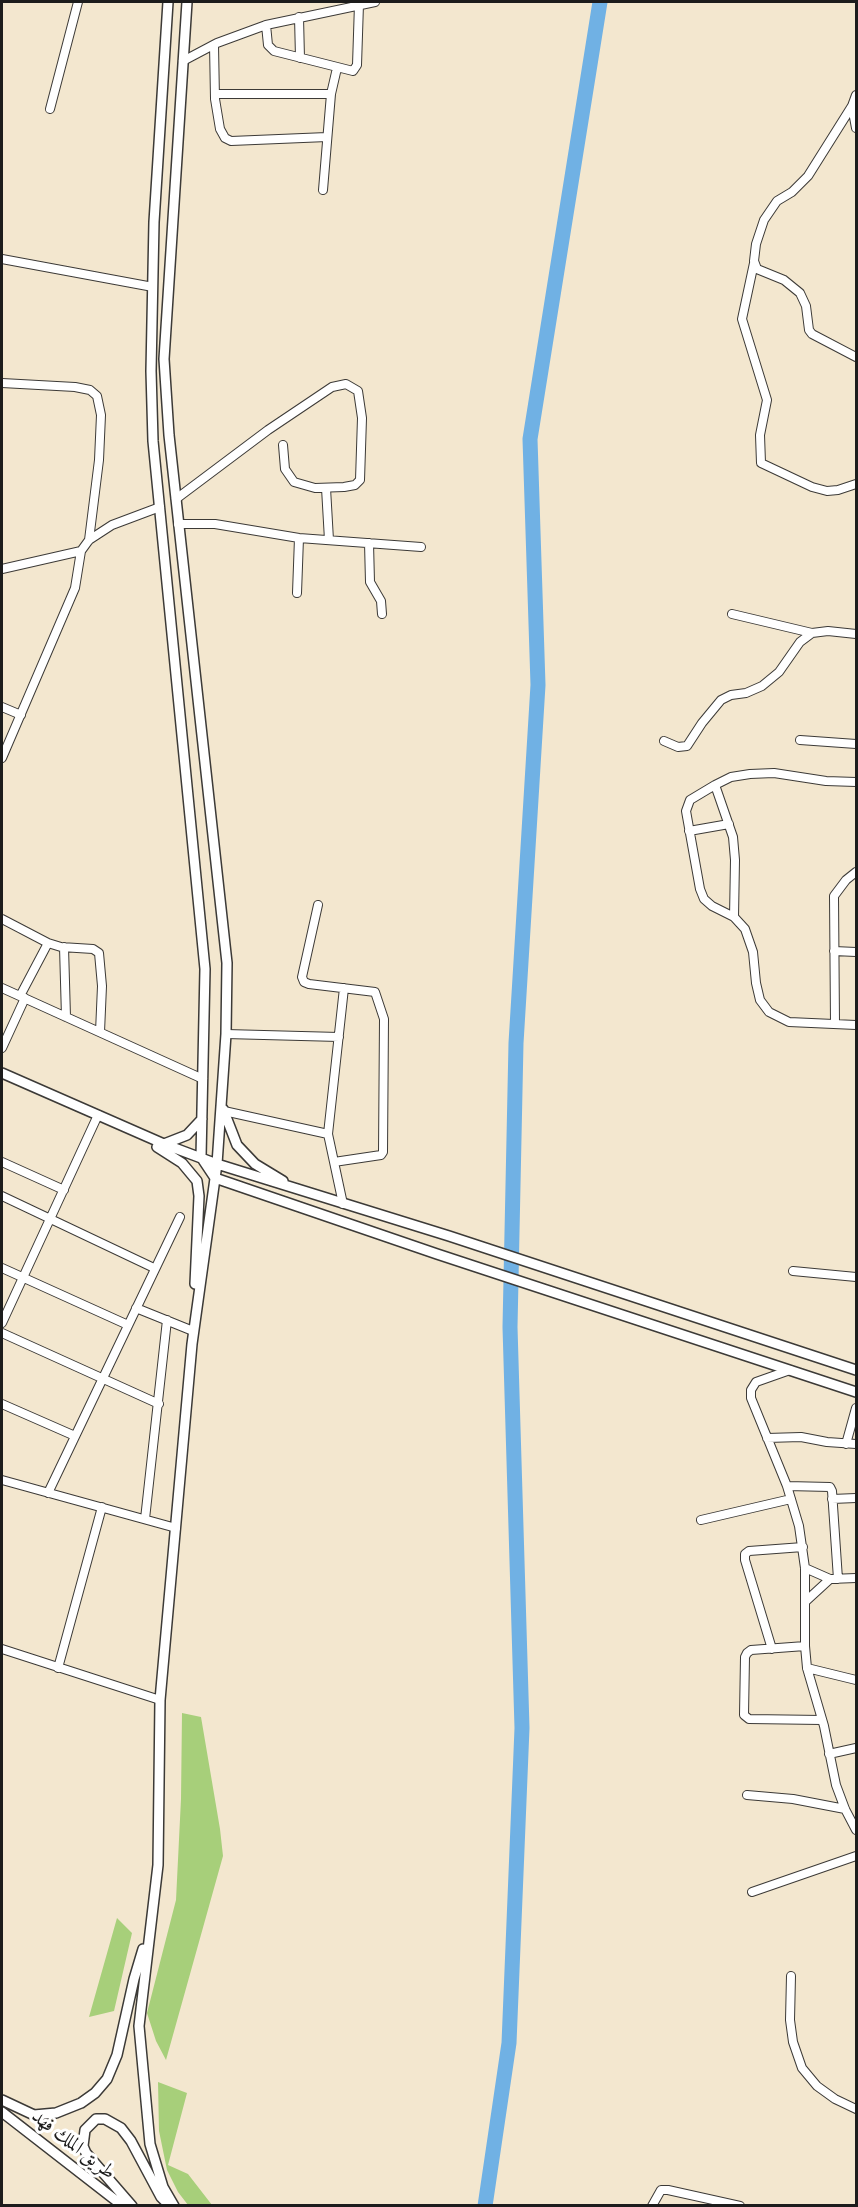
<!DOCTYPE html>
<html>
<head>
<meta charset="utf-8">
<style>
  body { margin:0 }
  #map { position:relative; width:858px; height:2207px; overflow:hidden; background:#f3e7cf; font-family:"IM FELL French Canon",serif }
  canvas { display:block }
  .frame { position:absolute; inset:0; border:3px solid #1c1c1c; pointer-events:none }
</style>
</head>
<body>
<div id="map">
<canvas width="858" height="2207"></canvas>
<div class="frame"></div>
</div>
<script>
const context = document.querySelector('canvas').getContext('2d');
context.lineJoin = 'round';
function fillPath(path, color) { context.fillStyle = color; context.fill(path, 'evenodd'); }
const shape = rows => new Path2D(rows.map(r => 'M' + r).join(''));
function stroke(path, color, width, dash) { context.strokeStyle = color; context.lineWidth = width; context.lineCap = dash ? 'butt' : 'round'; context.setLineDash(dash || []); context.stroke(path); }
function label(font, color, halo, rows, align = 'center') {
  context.font = font + ' "IM FELL French Canon",Amiri,serif'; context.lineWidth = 6; context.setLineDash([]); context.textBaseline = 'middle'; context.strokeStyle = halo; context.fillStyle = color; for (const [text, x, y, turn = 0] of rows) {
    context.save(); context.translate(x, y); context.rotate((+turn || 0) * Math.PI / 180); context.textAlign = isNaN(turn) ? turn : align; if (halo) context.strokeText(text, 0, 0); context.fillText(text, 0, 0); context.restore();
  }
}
const green = shape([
  [182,1713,201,1717,220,1829,223,1856,166,2060,156,2041,147,2013,176,1900,181,1799],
  [117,1918,132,1933,114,2011,89,2017],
  [158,2082,187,2093,168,2165,188,2174,212,2205,188,2205,178,2192,167,2170,159,2131]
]);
const river = shape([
  [485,2206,509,2043,522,1728,510,1327,516,1043,538,685,530,439,600,2]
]);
const minor = shape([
  [299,17,300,58],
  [266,25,268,45,274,51,353,71,357,65,359,4],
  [214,45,215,99,220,129,225,138,231,141,327,137],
  [183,61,217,43,266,25,375,2],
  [215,94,331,94,323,190],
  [331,94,337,68],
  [856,95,852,106,856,128],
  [852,106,808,176,792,192,777,201,764,220,756,244,754,261,757,269,784,280,800,293,806,306,809,330,812,334,856,357],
  [50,109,78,2],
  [2,259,153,287],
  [754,263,742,319,767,400,760,435,761,463,812,487,827,491,838,490,856,484],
  [2,383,75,387,90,390,97,396,101,415,99,460,89,540],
  [326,488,329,540],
  [176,499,268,430,332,387,346,384,358,391,362,418,360,480,355,485,344,487,315,488,294,482,285,469,283,445],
  [178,524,215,524,299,538,421,547],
  [369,543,370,582,381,601,382,614],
  [2,569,81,551],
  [297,593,299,538],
  [732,614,812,633],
  [2,707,21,715],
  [800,740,856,744],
  [664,741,678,747,687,746,702,723,721,700,731,695,746,693,762,686,779,672,800,642,812,633,828,631,856,634],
  [2,758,75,588,81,551,89,540,112,525,160,507],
  [856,782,826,781,774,773,750,774,731,777,715,785,690,800,686,811,700,889,704,899,712,906,734,917,745,929,753,952,756,983,760,1000,769,1012,789,1022,856,1025],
  [715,785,733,837,735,860,734,917],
  [689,831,729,824],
  [318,905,302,977,304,982,309,984,375,992,384,1019,383,1152,381,1155,334,1162],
  [2,919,48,943,61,947,93,949,99,953,102,986,100,1032],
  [64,947,66,1017],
  [834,951,856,952],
  [2,988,203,1079],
  [20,996,48,943],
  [835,1024,834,896,846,880,856,872],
  [226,1034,339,1037],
  [2,1048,25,998],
  [224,1111,328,1134,343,1204],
  [328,1134,344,988],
  [2,1162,64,1190],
  [2,1196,154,1268],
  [2,1268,128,1325],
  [793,1271,856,1277],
  [136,1308,193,1331],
  [2,1323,98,1115],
  [2,1333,159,1404],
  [790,1370,756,1382,751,1390,751,1398,787,1486,799,1526,805,1568,805,1646,807,1668,824,1726,836,1785,845,1809,856,1830],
  [2,1404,75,1436],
  [767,1438,801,1437,827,1442,856,1444],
  [846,1444,856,1408],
  [2,1480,176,1528],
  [787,1486,830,1487,832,1491,838,1579],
  [48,1493,180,1217],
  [832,1499,856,1498],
  [145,1519,167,1320],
  [701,1520,791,1499],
  [805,1568,830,1579,856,1578],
  [806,1601,830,1579],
  [805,1646,751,1650,747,1653,745,1657,744,1715,749,1719,822,1720],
  [2,1649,160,1700],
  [772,1649,745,1560,745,1554,749,1551,803,1547],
  [58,1668,102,1507],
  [807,1668,856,1680],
  [829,1754,856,1748],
  [747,1795,793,1799,845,1809],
  [752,1892,856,1856],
  [791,1976,790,2020,793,2042,802,2068,817,2086,835,2099,856,2109],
  [652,2206,661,2190,668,2190,740,2206]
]);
const tertiary = shape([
  [168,2,154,222,151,371,153,441,205,969,201,1157,215,1178,437,1254,856,1392],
  [2,1073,164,1144,217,1164,449,1236,856,1370],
  [223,1109,237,1145,255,1164,283,1181],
  [164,1144,187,1135,202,1119],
  [157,1147,182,1163,197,1181,199,1196,195,1284],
  [2,2100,34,2115,56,2113,81,2103,95,2093,107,2079,117,2055,134,1979,143,1949],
  [2,2112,123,2206],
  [132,2206,86,2153,83,2146,85,2130,96,2119,105,2119,121,2128,131,2141,161,2197,170,2206],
  [174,2206,163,2187,150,2144,139,2026,158,1865,160,1700,192,1344,217,1164,226,1034,227,963,169,435,164,359,187,2]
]);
const streetNames = [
  ["طريق الملك فهد",73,2145,38]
];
fillPath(green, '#a7cf7a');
stroke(river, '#70b1e4', 15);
stroke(minor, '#3c3a37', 10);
stroke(tertiary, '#3c3a37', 12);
stroke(minor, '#fff', 8);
stroke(tertiary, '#fff', 9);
label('20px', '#1c1c1c', '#fff', streetNames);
</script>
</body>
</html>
